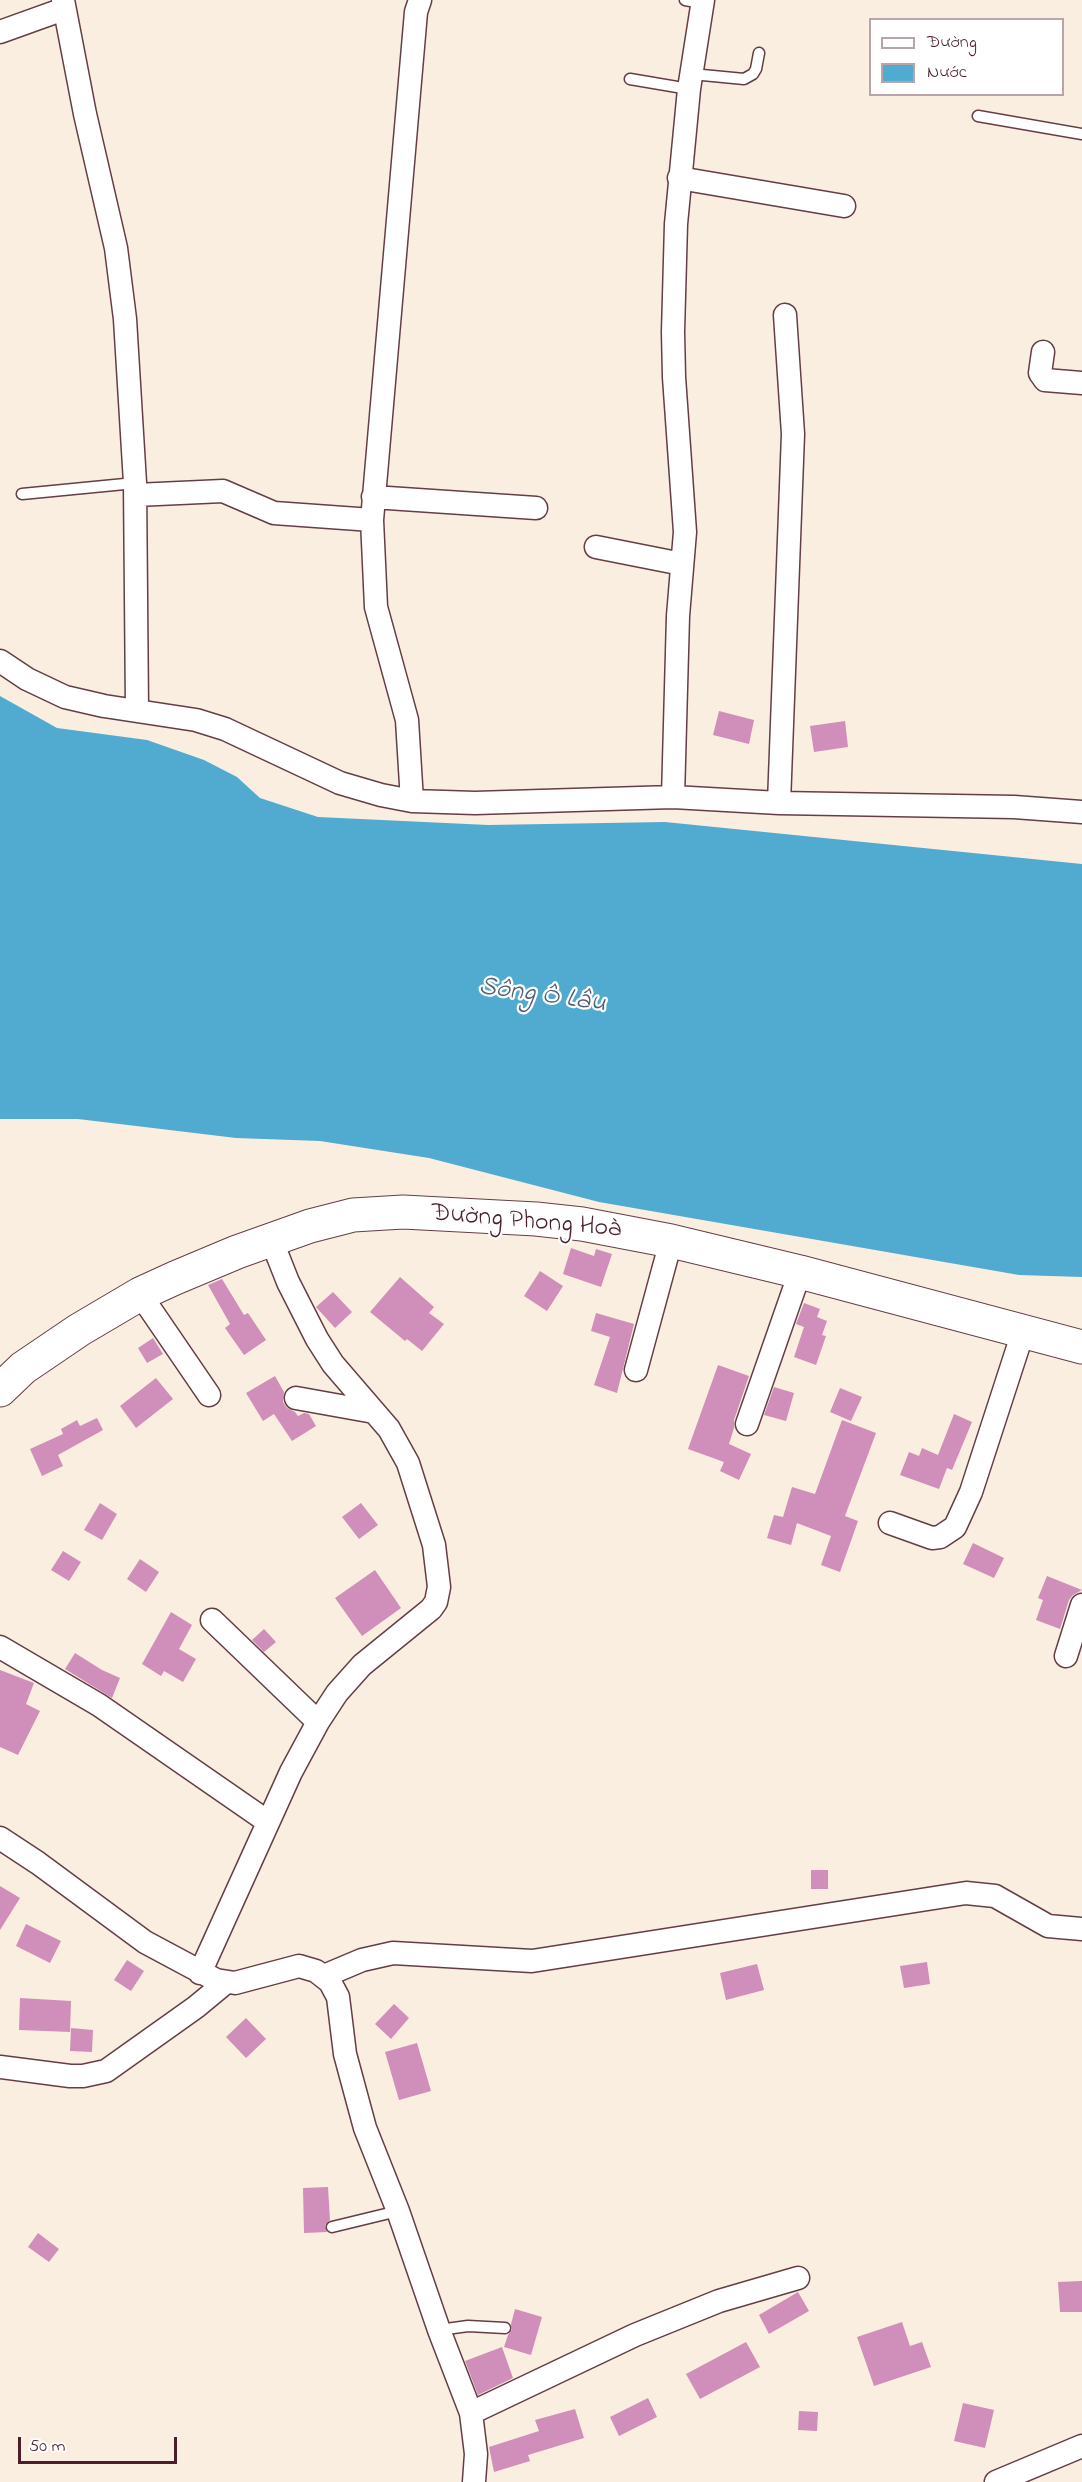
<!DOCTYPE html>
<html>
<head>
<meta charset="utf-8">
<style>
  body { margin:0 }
  #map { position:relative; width:1082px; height:2482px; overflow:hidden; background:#faeee0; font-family:"Indie Flower",sans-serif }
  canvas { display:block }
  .legend { position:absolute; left:869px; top:18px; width:195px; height:78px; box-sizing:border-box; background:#fff; border:2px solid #b7a5aa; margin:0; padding:8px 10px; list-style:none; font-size:18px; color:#4a1f2b }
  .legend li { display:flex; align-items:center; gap:12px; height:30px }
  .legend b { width:30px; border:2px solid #b7a5aa }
  .scale { position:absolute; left:18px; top:2437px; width:159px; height:27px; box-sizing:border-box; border:3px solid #4a1f2b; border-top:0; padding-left:8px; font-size:18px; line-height:21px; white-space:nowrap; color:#4a1f2b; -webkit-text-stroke:4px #fff; paint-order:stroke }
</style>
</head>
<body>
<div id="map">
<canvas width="1082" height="2482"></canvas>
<ul class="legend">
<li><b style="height:8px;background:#fff"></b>Đường</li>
<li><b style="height:16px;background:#51aacf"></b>Nước</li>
</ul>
<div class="scale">50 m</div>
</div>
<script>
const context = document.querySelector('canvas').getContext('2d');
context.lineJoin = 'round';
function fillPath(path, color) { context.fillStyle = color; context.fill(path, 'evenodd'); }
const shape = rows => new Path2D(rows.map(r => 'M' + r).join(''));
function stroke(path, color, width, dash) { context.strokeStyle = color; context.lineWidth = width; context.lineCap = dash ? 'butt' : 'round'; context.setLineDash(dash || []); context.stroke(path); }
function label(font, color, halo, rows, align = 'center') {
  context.font = font + ' "Indie Flower",sans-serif'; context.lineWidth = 4.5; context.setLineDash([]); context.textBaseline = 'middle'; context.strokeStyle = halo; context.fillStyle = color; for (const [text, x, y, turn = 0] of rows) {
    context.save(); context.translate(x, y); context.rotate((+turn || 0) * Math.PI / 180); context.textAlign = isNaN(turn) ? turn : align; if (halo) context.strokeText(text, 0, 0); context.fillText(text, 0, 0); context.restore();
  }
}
const water = shape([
  [0,696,57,728,147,740,204,760,237,777,260,798,318,817,488,825,665,822,1082,864,1082,1277,1019,1275,599,1202,429,1158,320,1141,236,1138,78,1119,0,1119]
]);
const building = shape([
  [719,711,754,720,749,744,713,735],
  [845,721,848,747,814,752,810,726],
  [571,1248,594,1256,596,1249,612,1254,601,1287,563,1274],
  [540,1271,563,1286,547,1311,524,1296],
  [400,1277,434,1307,429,1313,444,1324,422,1351,407,1339,405,1341,370,1312],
  [222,1279,244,1315,248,1313,266,1340,244,1355,225,1328,230,1324,208,1285],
  [333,1292,352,1312,335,1328,316,1307],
  [804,1303,820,1309,817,1317,827,1321,822,1335,826,1336,816,1365,794,1357,804,1327,796,1324],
  [596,1313,634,1324,617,1393,594,1385,610,1337,591,1331],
  [153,1338,163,1354,147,1363,138,1348],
  [718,1365,749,1376,734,1420,734,1428,729,1444,751,1454,739,1480,720,1471,724,1462,688,1449],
  [275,1376,284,1392,283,1402,287,1408,295,1412,298,1416,304,1413,309,1414,316,1426,292,1441,274,1414,263,1421,246,1393],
  [156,1378,173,1399,136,1428,120,1406],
  [774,1387,794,1393,786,1421,764,1415],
  [840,1388,862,1397,851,1421,830,1412],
  [954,1414,972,1422,952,1470,947,1468,939,1489,900,1475,909,1452,919,1456,922,1448,938,1455],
  [97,1418,103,1430,58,1455,63,1466,42,1476,30,1449,63,1434,61,1429,77,1420,80,1426],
  [842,1420,876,1433,845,1516,858,1521,840,1572,821,1565,831,1536,797,1523,791,1545,767,1538,774,1515,787,1518,783,1517,792,1487,815,1494],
  [100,1503,117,1514,102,1540,84,1530],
  [361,1503,378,1525,359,1539,342,1517],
  [973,1543,1004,1558,994,1578,963,1564],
  [63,1551,81,1562,69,1581,51,1570],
  [140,1559,159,1572,146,1592,127,1579],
  [375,1570,401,1608,362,1636,335,1598],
  [1047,1576,1082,1590,1073,1595,1069,1600,1060,1629,1036,1620,1043,1600,1038,1598],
  [171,1612,192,1625,179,1649,196,1659,183,1682,164,1671,161,1676,142,1664],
  [264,1629,276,1642,264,1652,252,1640],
  [75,1653,102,1670,120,1678,112,1698,65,1669],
  [0,1670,34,1683,26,1704,40,1711,18,1755,0,1747],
  [811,1870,828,1870,828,1889,811,1889],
  [0,1886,20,1898,0,1930],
  [26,1924,61,1941,50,1963,16,1946],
  [127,1960,144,1971,131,1991,114,1980],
  [927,1962,930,1984,904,1988,900,1966],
  [757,1964,764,1990,726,2000,720,1973],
  [20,1998,71,2001,70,2032,19,2030],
  [394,2004,409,2018,391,2039,375,2024],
  [246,2018,266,2039,246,2058,226,2037],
  [71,2028,93,2030,92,2052,70,2051],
  [417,2043,431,2091,399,2100,385,2052],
  [328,2187,330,2220,325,2225,327,2232,304,2233,303,2188],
  [38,2233,59,2249,49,2262,28,2247],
  [1082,2281,1082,2312,1060,2312,1058,2282],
  [798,2292,809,2311,769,2334,759,2315],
  [515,2309,542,2317,531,2355,504,2347,508,2335,512,2329,511,2324],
  [902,2322,910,2346,922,2342,931,2367,874,2386,857,2337],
  [746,2342,760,2367,700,2399,686,2374],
  [502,2347,513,2378,478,2395,465,2361],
  [648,2398,657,2417,619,2436,610,2417],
  [963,2403,994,2410,985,2448,954,2441],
  [575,2409,584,2438,528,2455,530,2461,494,2472,489,2447,539,2431,535,2420],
  [799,2411,818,2412,817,2431,798,2430]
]);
const service = shape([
  [685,0,702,3],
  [692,74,744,79,753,74,756,69,759,53],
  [630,79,689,89],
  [978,116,1082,134],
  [22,494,135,483],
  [332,2227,398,2211],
  [439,2330,468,2326,505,2328]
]);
const minor = shape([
  [63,0,85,114,116,248,125,319,135,483,137,710],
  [0,32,64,9],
  [679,178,844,206],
  [1043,352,1040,373,1045,380,1082,383],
  [136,495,223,491,274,513,372,520],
  [373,497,536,508],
  [596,547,682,564],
  [0,661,27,679,65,697,104,706,196,720,225,729,340,783,381,795,412,801,475,803,673,797,779,803,1014,807,1082,812],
  [673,797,678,616,685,532,674,377,673,332,676,224,689,89,703,0],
  [412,801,407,720,376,607,372,520,416,12,420,0],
  [779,803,793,434,785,315],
  [140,1294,209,1395],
  [636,1370,671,1241],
  [296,1398,374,1412],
  [747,1424,800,1272],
  [890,1523,932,1538,940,1537,955,1527,971,1492,1023,1332],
  [212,1620,318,1722],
  [0,1647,99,1705,268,1822],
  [1066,1656,1082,1605],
  [0,1838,38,1863,145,1942,216,1980,235,1983,299,1966,316,1971,330,1982,338,1997,345,2054,365,2128,398,2211,439,2330,471,2413,476,2454,474,2482],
  [200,1973,291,1772,318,1722,337,1693,362,1665,431,1609,436,1602,439,1587,434,1545,408,1463,389,1429,333,1364,317,1339,288,1282,271,1239],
  [324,1976,362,1960,393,1953,532,1961,966,1893,995,1896,1048,1926,1082,1929],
  [0,2067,70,2076,83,2076,106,2071,196,2007,225,1983],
  [471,2413,635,2335,719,2301,798,2278],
  [996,2482,1082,2446]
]);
const primary = shape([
  [0,1390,23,1368,79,1330,140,1294,175,1278,237,1252,310,1226,353,1215,403,1212,536,1219,582,1224,671,1241,800,1272,1082,1347]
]);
const streetNames = [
  ["Đường Phong Hoà",526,1223,5]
];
const waterNames = [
  ["Sông Ô Lâu",542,997,8]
];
fillPath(water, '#51aacf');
fillPath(building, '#d08eba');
stroke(service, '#643e46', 13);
stroke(minor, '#643e46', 25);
stroke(primary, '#643e46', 35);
stroke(service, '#fff', 10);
stroke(minor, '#fff', 22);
stroke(primary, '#fff', 33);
label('26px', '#4a1f2b', '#fff', streetNames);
label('italic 27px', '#4d5e75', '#fff', waterNames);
</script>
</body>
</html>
